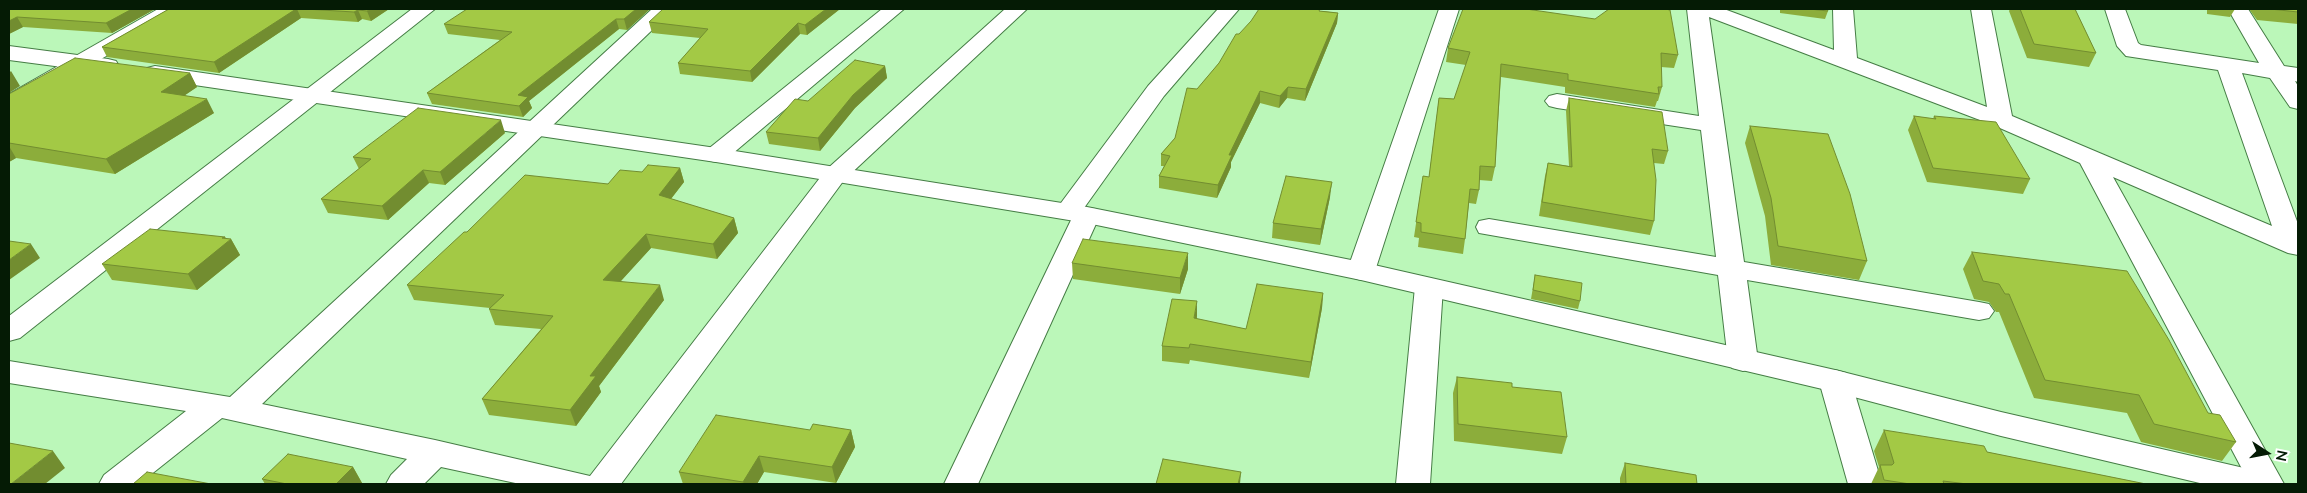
<!DOCTYPE html>
<html>
<head>
<meta charset="utf-8">
<style>
  body { margin:0 }
  #map { position:relative; width:2307px; height:493px; overflow:hidden; background:#bbf7b9; font-family:Lato,sans-serif }
  canvas { display:block }
  .frame { position:absolute; inset:0; border:10px solid #051b05; pointer-events:none }
  .north { position:absolute; left:2242px; top:428px; width:50px; height:50px; -webkit-text-stroke:4px #fff; paint-order:stroke; rotate:101deg; font-size:14px; font-weight:700; line-height:20px; text-align:center; color:#051b05 }
  .north::after { content:''; display:block; margin:auto; width:18px; height:22px; background:#051b05; clip-path:polygon(50% 0,100% 100%,50% 72%,0 100%) }
</style>
</head>
<body>
<div id="map">
<canvas width="2307" height="493"></canvas>
<div class="frame"></div>
<div class="north">N</div>
</div>
<script>
const context = document.querySelector('canvas').getContext('2d');
context.lineJoin = 'round';
const shape = rows => new Path2D(rows.map(r => 'M' + r).join(''));
function stroke(path, color, width, dash) { context.strokeStyle = color; context.lineWidth = width; context.lineCap = dash ? 'butt' : 'round'; context.setLineDash(dash || []); context.stroke(path); }
function fillPath(path, color) { context.fillStyle = color; context.fill(path, 'evenodd'); }
const street = shape([
  [158,9,183,9,180,13,17,108,9,110,9,94,158,9],
  [412,9,435,9,20,338,9,341,9,316,412,9],
  [652,9,674,9,262,404,435,440,590,476,826,170,1005,9,1027,9,844,180,621,484,520,484,441,467,424,484,386,484,391,475,407,459,222,418,139,484,99,484,104,475,186,411,9,383,9,361,230,397,652,9],
  [882,9,904,9,725,160,716,162,707,160,704,155,707,150,882,9],
  [1218,9,1239,9,1164,96,1084,208,1096,209,1100,215,978,484,944,484,1072,218,1059,217,1055,211,1148,86,1218,9],
  [1439,9,1459,9,1375,271,1371,277,1361,280,1351,277,1347,271,1439,9],
  [1687,9,1724,9,1834,50,1833,9,1853,9,1857,58,1987,107,1971,9,1991,9,2012,116,2272,226,2218,70,2126,56,2117,46,2105,9,2125,9,2138,43,2141,45,2259,63,2228,9,2248,9,2284,66,2298,68,2298,82,2295,81,2298,86,2298,109,2290,107,2270,78,2242,73,2298,224,2298,255,2288,253,2113,177,2284,484,2250,484,2080,163,1993,125,1709,17,1744,262,1979,302,1989,304,1994,311,1989,318,1979,320,1747,280,1758,361,1754,368,1743,371,1732,368,1728,361,1718,275,1479,233,1476,227,1479,221,1489,219,1716,257,1701,130,1557,108,1549,106,1545,101,1549,96,1557,94,1699,116,1687,9],
  [1429,278,1439,281,1443,287,1430,484,1396,484,1415,287,1419,281,1429,278],
  [1835,370,1846,373,1851,381,1882,484,1848,484,1819,381,1824,373,1835,370]
]);
const secondary = shape([
  [9,46,108,59,116,61,119,66,116,71,108,73,9,60,9,46],
  [155,66,716,148,1087,207,1361,262,1835,370,2001,412,2257,471,2269,475,2274,484,2204,484,2001,436,1835,392,1361,280,1087,223,716,162,147,78,144,73,147,68,155,66]
]);
const wall = shape([
  [9,9,155,9,112,33,23,27,9,34],
  [169,9,389,9,371,21,362,19,358,22,301,18,219,73,107,57,102,47],
  [650,9,627,30,619,29,529,101,532,108,523,117,432,104,427,93,500,40,448,34,444,24],
  [840,9,807,35,800,34,752,82,680,74,678,63,700,38,652,33,649,22],
  [1528,9,1528,10,1678,55,1674,68,1661,67,1662,87,1658,101,1657,101,1655,107,1565,93,1565,87,1501,77,1495,167,1492,181,1479,180,1479,190,1476,204,1469,203,1465,239,1463,254,1418,247,1419,238,1414,237,1423,176,1429,177,1439,98,1454,99,1466,65,1446,62,1448,48],
  [1780,9,1827,9,1828,11,1825,19,1780,13],
  [2010,9,2075,9,2096,53,2089,67,2027,58,2009,11],
  [2207,9,2235,9,2230,17,2207,14],
  [2249,9,2298,9,2298,24,2257,20],
  [1323,11,1338,13,1337,23,1305,101,1287,98,1279,108,1260,103,1231,162,1231,167,1217,198,1159,188,1159,176,1164,166,1161,166,1161,154,1175,138,1197,89,1219,63,1239,34],
  [885,66,887,78,855,108,820,151,769,144,766,132,808,101],
  [190,73,197,87,185,95,214,113,115,174,16,158,9,162,9,94],
  [1569,98,1668,151,1664,164,1654,163,1654,221,1650,235,1539,216,1545,176,1548,163,1569,166,1566,111],
  [1914,116,1933,119,1934,116,2030,179,2023,194,1927,182,1908,130],
  [1750,126,1867,261,1859,280,1771,265,1765,216,1745,143],
  [505,133,445,185,429,183,388,220,328,213,321,199,359,169,353,157],
  [680,168,684,182,671,199,734,218,738,233,717,259,651,248,621,281,664,300,599,386,601,392,576,426,489,415,482,399,541,329,495,325,489,309,490,308,414,300,407,285,467,232,642,172],
  [1330,197,1320,245,1272,238,1273,223],
  [225,237,226,239,231,239,240,255,197,290,112,280,102,264],
  [1972,252,2208,413,2236,442,2222,461,2141,442,2127,413,2034,398,1999,312,1996,312,1989,302,1974,299,1963,269],
  [1072,263,1188,269,1180,294,1073,279],
  [1535,275,1580,301,1578,309,1531,299],
  [1323,293,1322,308,1309,378,1190,360,1189,364,1162,361,1162,346,1197,316,1197,319,1246,329],
  [1457,377,1567,437,1562,454,1454,441,1453,393],
  [810,430,851,430,855,447,836,483,764,472,757,484,683,484,679,472],
  [1884,430,1987,452,2146,484,1871,484,1879,467,1874,451],
  [1625,463,1697,484,1620,484,1620,478],
  [353,467,362,483,362,484,265,484,262,479]
]);
const shadedWall = shape([
  [132,9,155,9,112,33,106,23],
  [296,9,297,9,301,18,219,73,214,62],
  [371,9,389,9,371,21,367,11],
  [636,9,650,9,627,30,624,19],
  [826,9,840,9,807,35,805,25],
  [358,10,362,19,358,22,354,12],
  [1338,13,1337,23,1305,101,1306,89],
  [17,17,23,27,9,34,9,21],
  [616,19,619,29,529,101,532,108,523,117,519,106,518,95],
  [798,23,800,34,752,82,750,71],
  [885,66,887,78,855,108,820,151,818,138,853,95],
  [11,71,20,86,9,93,9,73],
  [190,73,197,87,169,106,161,92],
  [1288,87,1287,98,1279,108,1280,96],
  [1260,91,1260,103,1231,162,1231,167,1217,198,1218,185,1229,155],
  [207,99,214,113,115,174,106,159],
  [501,120,505,133,445,185,440,172],
  [9,146,16,158,9,162],
  [680,168,684,182,663,209,659,195],
  [423,170,429,183,388,220,382,206],
  [1332,182,1330,197,1320,245,1321,229],
  [734,218,738,233,717,259,713,244],
  [646,234,651,248,608,295,603,280],
  [225,237,228,242,231,239,240,255,197,290,188,274],
  [31,244,40,258,9,280,9,260],
  [1188,253,1188,269,1180,294,1180,278],
  [660,285,664,300,599,386,601,392,576,426,570,410,590,376],
  [1323,293,1322,308,1309,378,1311,362],
  [1197,301,1197,316,1194,334,1194,318],
  [851,430,855,447,836,483,832,467],
  [53,451,65,468,45,484,11,484],
  [759,456,764,472,757,484,744,484,743,482],
  [353,467,362,483,362,484,336,484],
  [1241,472,1240,484,1238,484]
]);
const building = shape([
  [9,9,132,9,106,23,17,17,9,21,9,9],
  [169,9,296,9,214,62,102,47,169,9],
  [305,9,371,9,367,11,358,10,354,12,305,9],
  [467,9,636,9,624,19,616,19,518,95,528,97,519,106,427,93,512,32,444,24,467,9],
  [663,9,826,9,805,25,798,23,750,71,678,63,708,29,649,22,663,9],
  [1259,9,1320,9,1319,11,1338,13,1306,89,1288,87,1280,96,1260,91,1229,155,1232,155,1218,185,1159,176,1170,156,1161,154,1175,138,1187,88,1197,89,1219,63,1236,34,1239,34,1251,21,1259,9],
  [1463,9,1526,9,1595,19,1609,9,1665,9,1670,10,1678,55,1661,53,1662,87,1658,87,1659,94,1568,80,1568,74,1501,64,1495,167,1480,166,1479,190,1470,189,1465,239,1421,232,1421,223,1416,222,1423,176,1429,177,1439,98,1454,99,1470,52,1448,48,1463,9],
  [1809,9,1827,9,1828,11,1809,9],
  [2020,9,2075,9,2096,53,2034,44,2020,9],
  [2270,9,2298,9,2298,12,2270,9],
  [75,58,190,73,161,92,207,99,106,159,9,143,9,94,75,58],
  [855,60,885,66,853,95,818,138,766,132,795,99,808,101,855,60],
  [1569,98,1662,112,1668,151,1652,149,1656,180,1654,221,1542,202,1548,163,1572,167,1569,98],
  [418,108,501,120,440,172,423,170,382,206,321,199,371,159,353,157,418,108],
  [1914,116,1936,119,1934,116,1996,122,2030,179,1933,168,1914,116],
  [1750,126,1828,134,1850,194,1867,261,1778,246,1771,198,1750,126],
  [648,165,680,168,659,195,734,218,713,244,646,234,603,280,660,285,590,376,596,376,570,410,482,399,553,316,489,309,504,295,407,285,464,232,467,232,525,175,608,184,620,170,642,172,648,165],
  [1286,176,1332,182,1321,229,1273,223,1286,176],
  [150,229,225,237,222,238,231,239,188,274,102,264,150,229],
  [1083,239,1188,253,1180,278,1072,263,1083,239],
  [9,241,31,244,9,260,9,241],
  [1972,252,2127,271,2169,340,2208,413,2220,415,2236,442,2154,424,2139,395,2045,380,2009,294,2005,294,1999,284,1983,281,1972,252],
  [1535,275,1582,283,1580,301,1533,290,1535,275],
  [1257,284,1323,293,1311,362,1190,344,1189,348,1162,346,1172,299,1197,301,1194,318,1246,329,1257,284],
  [1457,377,1512,383,1512,387,1561,392,1567,437,1458,424,1457,377],
  [716,415,810,430,813,424,851,430,832,467,759,456,743,482,679,472,716,415],
  [1884,430,1984,446,1987,452,2146,484,1967,484,1943,481,1944,484,1910,484,1884,480,1880,465,1892,465,1894,463,1884,430],
  [9,443,53,451,11,484,9,484,9,443],
  [288,454,353,467,336,484,287,484,262,479,288,454],
  [1163,459,1241,472,1238,484,1156,484,1163,459],
  [1625,463,1696,475,1697,484,1626,484,1625,463],
  [147,472,211,484,133,484,147,472]
]);
stroke(street, '#457d45', 2);
stroke(secondary, '#457d45', 2);
fillPath(street, '#fff');
fillPath(secondary, '#fff');
fillPath(wall, '#8cad3b');
fillPath(shadedWall, '#728d30');
fillPath(building, '#a3c945');
stroke(building, '#728d30', 1);
</script>
</body>
</html>
